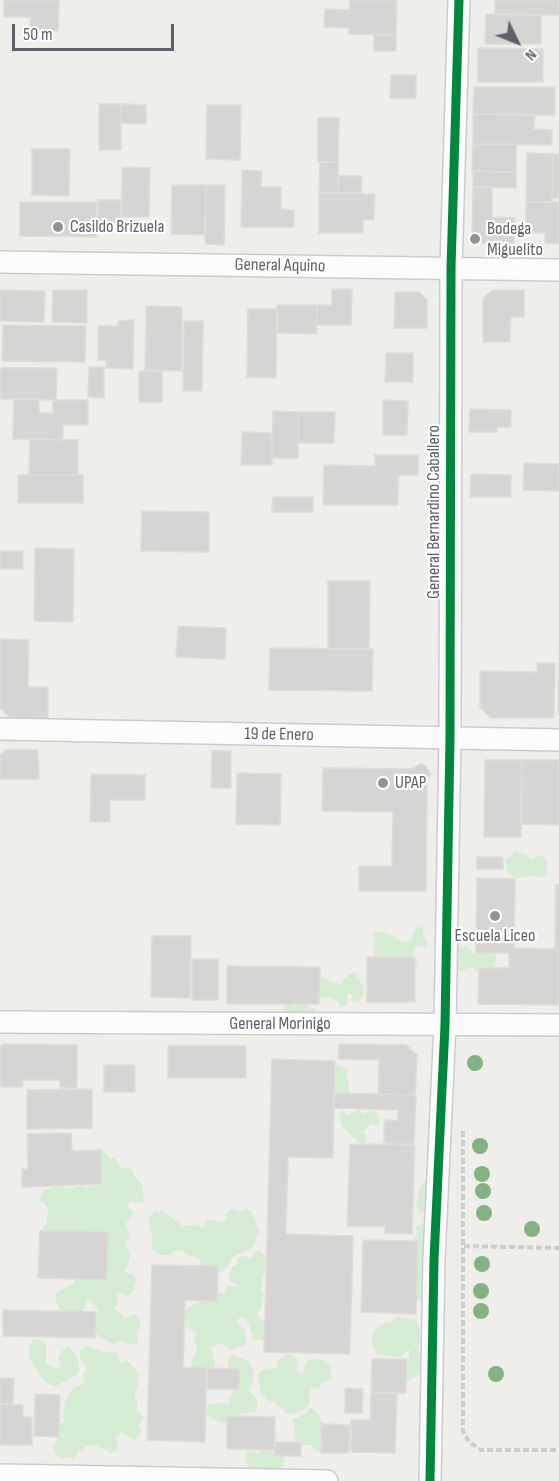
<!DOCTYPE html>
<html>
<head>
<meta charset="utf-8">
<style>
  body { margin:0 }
  #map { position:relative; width:559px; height:1481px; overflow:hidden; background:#efeeea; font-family:"Sofia Sans Condensed",sans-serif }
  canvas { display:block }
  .north { position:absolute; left:487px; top:12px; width:60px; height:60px; -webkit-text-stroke:4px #fff; paint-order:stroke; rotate:133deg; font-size:16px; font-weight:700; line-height:24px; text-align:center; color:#5e6369 }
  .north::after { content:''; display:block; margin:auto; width:21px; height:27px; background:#5e6369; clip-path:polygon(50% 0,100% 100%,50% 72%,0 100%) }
  .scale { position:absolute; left:12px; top:24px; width:162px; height:27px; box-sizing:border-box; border:3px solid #5e6369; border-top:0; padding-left:8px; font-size:18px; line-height:21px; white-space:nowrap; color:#5e6369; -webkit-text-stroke:4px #fff; paint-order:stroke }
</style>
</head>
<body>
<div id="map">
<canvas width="559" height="1481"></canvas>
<div class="north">N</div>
<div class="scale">50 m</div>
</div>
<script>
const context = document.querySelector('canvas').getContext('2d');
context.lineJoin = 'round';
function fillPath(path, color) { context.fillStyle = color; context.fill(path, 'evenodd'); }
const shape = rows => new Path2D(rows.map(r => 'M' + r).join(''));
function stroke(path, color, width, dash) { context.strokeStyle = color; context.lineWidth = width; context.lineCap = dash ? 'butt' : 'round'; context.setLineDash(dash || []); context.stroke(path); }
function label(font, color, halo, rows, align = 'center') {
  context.font = font + ' "Sofia Sans Condensed",sans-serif'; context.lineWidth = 4.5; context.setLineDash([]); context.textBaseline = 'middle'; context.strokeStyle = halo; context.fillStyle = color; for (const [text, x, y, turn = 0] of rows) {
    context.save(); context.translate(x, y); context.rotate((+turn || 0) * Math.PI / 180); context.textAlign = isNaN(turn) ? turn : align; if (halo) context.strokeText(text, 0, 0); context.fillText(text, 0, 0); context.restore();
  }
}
const green = shape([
  [516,851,528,855,530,859,544,855,547,865,545,877,530,876,516,878,508,872,505,860],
  [416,927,423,928,422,932,427,941,425,948,422,946,415,947,413,958,418,962,416,966,409,967,377,957,373,953,376,940,374,934,377,931,392,935,396,939,406,943,412,938],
  [467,947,476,955,480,951,493,952,497,956,493,968,480,972,473,967,458,971,454,966,456,948],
  [356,972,357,977,360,978,361,983,364,987,363,996,358,1002,353,1000,352,995,348,993,347,1006,341,1006,336,1000,327,997,315,999,319,977,337,983,339,985,342,984,343,978,346,978,349,974],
  [290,1003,295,1007,300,1003,309,1006,314,1009,313,1015,280,1013],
  [332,1066,341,1066,348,1073,346,1077,348,1079,349,1092,347,1094,335,1094,327,1085],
  [342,1110,348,1115,358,1110,363,1114,370,1111,377,1112,380,1118,378,1126,371,1124,363,1131,366,1136,364,1144,358,1142,341,1126,339,1116],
  [99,1148,103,1150,110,1159,114,1158,122,1168,131,1168,136,1178,142,1183,144,1200,142,1203,131,1202,128,1203,129,1209,133,1212,131,1218,126,1223,129,1235,125,1246,129,1251,130,1257,128,1265,124,1270,126,1273,133,1274,136,1278,136,1283,132,1293,127,1296,120,1293,116,1294,118,1303,115,1309,125,1318,135,1314,141,1323,137,1336,138,1343,130,1345,122,1341,114,1344,99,1337,92,1327,94,1312,100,1311,88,1299,81,1314,64,1312,59,1308,56,1300,56,1293,74,1283,74,1278,45,1240,40,1238,42,1229,47,1223,47,1216,49,1211,45,1203,40,1201,41,1195,45,1190,53,1187,59,1186,72,1188,80,1186,86,1188,99,1181,92,1152],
  [427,1178,427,1210,420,1214,416,1206,419,1191,421,1186],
  [231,1209,242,1212,247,1209,251,1211,259,1230,253,1246,248,1251,234,1256,224,1271,215,1275,199,1271,201,1262,198,1257,186,1255,182,1251,175,1251,171,1255,161,1255,154,1252,151,1247,153,1242,148,1218,155,1211,164,1212,183,1227,196,1224,203,1228,208,1220,223,1222,227,1219,226,1213],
  [425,1223,428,1228,425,1298,414,1302,410,1245,413,1238,417,1236,416,1226],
  [260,1251,269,1259,271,1275,263,1274,261,1289,264,1295,261,1300,262,1306,257,1315,265,1323,271,1336,267,1340,257,1340,253,1337,248,1322,242,1316,236,1321,245,1330,246,1343,243,1346,231,1350,221,1343,211,1348,215,1364,213,1371,208,1377,204,1378,194,1371,191,1365,193,1356,196,1353,197,1346,194,1342,197,1333,186,1327,183,1320,184,1308,188,1309,194,1304,199,1303,202,1299,215,1290,224,1295,227,1286,239,1287,236,1283,232,1282,228,1275,232,1267,236,1265,238,1258,243,1256,252,1258,254,1252],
  [397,1317,416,1320,420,1331,421,1342,418,1349,421,1356,421,1368,418,1376,405,1382,410,1349,400,1357,377,1354,372,1343,373,1332,381,1324,391,1322],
  [36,1339,46,1342,46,1363,54,1368,61,1367,60,1360,58,1357,63,1350,69,1346,72,1349,78,1360,79,1370,76,1375,56,1386,52,1386,44,1381,29,1358,29,1346,32,1341],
  [87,1346,109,1353,114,1352,118,1355,120,1364,127,1361,136,1369,139,1378,134,1399,138,1402,136,1412,139,1412,143,1417,138,1426,141,1430,139,1438,133,1440,124,1433,120,1433,115,1438,118,1444,117,1449,112,1453,94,1445,87,1446,79,1451,73,1459,66,1457,62,1459,56,1455,54,1447,57,1440,57,1427,65,1421,63,1416,65,1402,74,1387,85,1384,83,1378,84,1372,87,1369,80,1359,80,1350],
  [288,1354,298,1358,296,1368,301,1374,305,1370,305,1366,310,1359,324,1360,329,1363,331,1369,331,1376,327,1380,321,1383,319,1387,312,1388,309,1394,310,1401,307,1408,293,1414,287,1414,274,1402,267,1400,261,1392,258,1377,259,1372,264,1369,276,1368,278,1360],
  [234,1355,248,1361,254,1372,253,1380,249,1392,256,1398,258,1407,255,1412,239,1414,231,1425,211,1419,205,1412,207,1406,212,1404,223,1403,226,1405,229,1403,233,1390,228,1374,228,1363,230,1357],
  [311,1407,319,1414,322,1423,326,1424,320,1438,323,1442,321,1453,315,1450,312,1445,301,1445,295,1440,296,1435,292,1418,297,1418,308,1412],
  [271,1425,277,1436,275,1443,285,1461,278,1472,250,1470,245,1462,247,1453,251,1450,261,1454,259,1444]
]);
const building = shape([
  [4,0,59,0,58,31,30,31,31,17,4,17,4,0],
  [350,0,397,0,396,35,349,34,349,28,324,27,325,9,349,10,350,0],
  [495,0,559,0,559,15,495,14,495,0],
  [486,14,541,15,541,44,485,44,486,14],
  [374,35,396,35,396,51,374,51,374,35],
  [478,48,543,49,543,82,478,82,478,48],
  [391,75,416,75,416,98,390,98,391,75],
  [474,87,555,87,555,115,473,114,474,87],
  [99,104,121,104,121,150,99,150,99,104],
  [121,104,146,105,146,124,121,123,121,104],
  [207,105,241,105,240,160,206,159,207,105],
  [473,114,535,115,534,129,552,130,552,145,473,144,473,114],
  [318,118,339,118,338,162,318,162,318,118],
  [473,144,516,144,516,172,472,171,473,144],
  [32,149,70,149,69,196,32,195,32,149],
  [527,153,553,154,552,202,526,202,527,153],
  [553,154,559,154,559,198,552,198,553,154],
  [320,162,338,162,338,193,319,193,320,162],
  [122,167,150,168,149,217,121,217,122,167],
  [242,170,262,171,261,187,281,187,281,209,294,210,294,227,241,227,242,170],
  [473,171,516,172,516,188,473,187,473,171],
  [338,176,362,176,361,193,338,193,338,176],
  [172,185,206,185,205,235,171,234,172,185],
  [206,185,225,185,224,245,205,244,206,185],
  [473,187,492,188,492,217,515,218,514,244,472,243,473,187],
  [319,193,375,194,374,220,363,220,363,233,319,233,319,193],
  [98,200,122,200,121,224,97,223,98,200],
  [20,202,97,202,96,237,20,236,20,202],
  [526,202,559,202,559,244,545,243,545,233,526,233,526,202],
  [332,289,352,289,351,325,317,325,317,305,332,305,332,289],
  [0,290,45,291,44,322,0,321,0,290],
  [53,290,87,290,87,323,52,322,53,290],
  [493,290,524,290,524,317,511,317,510,342,483,342,483,298,493,290],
  [395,292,419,292,427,300,427,328,394,328,395,292],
  [277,305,317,305,317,334,277,333,277,305],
  [146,306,182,307,182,371,145,370,146,306],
  [248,309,277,309,276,378,247,377,248,309],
  [134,320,133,369,106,368,106,360,98,360,98,326,118,326,118,321,134,320],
  [184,321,203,321,202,391,183,391,184,321],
  [3,325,86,326,85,362,2,361,3,325],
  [386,353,413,353,413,382,385,382,386,353],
  [89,367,104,367,104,398,88,397,89,367],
  [0,368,57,368,56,400,0,399,0,368],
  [139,371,162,371,162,402,139,402,139,371],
  [14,399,39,399,39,413,53,413,53,400,88,400,88,425,63,425,63,440,13,439,14,399],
  [383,400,408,401,407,435,383,435,383,400],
  [470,409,511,410,511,427,497,427,497,432,469,432,470,409],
  [273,411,298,412,298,458,272,458,273,411],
  [298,412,335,412,334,443,298,443,298,412],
  [242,432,272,433,272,465,241,465,242,432],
  [30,439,78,440,78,475,29,475,30,439],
  [375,455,418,455,418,475,399,475,398,505,323,505,324,465,375,466,375,455],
  [524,463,559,464,559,491,523,490,524,463],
  [471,474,511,475,511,497,470,497,471,474],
  [18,475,83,475,83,503,18,503,18,475],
  [273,497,313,497,313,512,272,512,273,497],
  [142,511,209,512,209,552,141,551,142,511],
  [35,548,74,549,73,622,34,621,35,548],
  [0,551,23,551,23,569,0,569,0,551],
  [328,581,370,581,369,649,328,649,328,581],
  [178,626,226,628,225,659,176,657,178,626],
  [0,639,29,640,28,687,48,687,48,720,12,720,0,708,0,639],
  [559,645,559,715,558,715,559,645],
  [270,648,373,649,372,691,269,690,270,648],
  [537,663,555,663,554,718,491,718,480,707,480,671,537,672,537,663],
  [5,750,38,750,39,779,0,779,0,755,5,750],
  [212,751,231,751,231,788,211,788,212,751],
  [485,760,522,760,521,837,484,837,485,760],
  [522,760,559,760,559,825,521,824,522,760],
  [420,764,425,765,431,774,427,782,426,891,359,891,359,866,392,866,393,812,322,811,323,768,411,769,420,764],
  [237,773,281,774,280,825,236,824,237,773],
  [91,774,145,775,145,800,110,800,110,822,90,822,91,774],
  [477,857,503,857,503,869,477,869,477,857],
  [477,878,515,879,514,948,555,949,556,885,559,885,559,1005,478,1004,479,968,509,968,509,953,476,953,477,878],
  [152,936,191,936,190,998,151,997,152,936],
  [367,957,415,957,415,1002,367,1002,367,957],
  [192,959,218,959,218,1000,192,1000,192,959],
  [227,966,320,967,319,1004,227,1004,227,966],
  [3,1044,77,1045,77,1088,60,1088,60,1080,23,1080,23,1087,0,1087,0,1048,3,1044],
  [339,1044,406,1045,417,1055,415,1095,378,1094,379,1060,338,1059,339,1044],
  [168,1046,246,1046,246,1078,168,1078,168,1046],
  [272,1059,335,1061,333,1158,288,1157,286,1234,353,1236,350,1354,264,1352,272,1059],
  [104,1065,135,1065,135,1092,104,1092,104,1065],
  [92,1089,92,1128,27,1129,27,1090,92,1089],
  [334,1093,416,1095,414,1144,384,1144,384,1120,398,1121,398,1110,334,1108,334,1093],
  [71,1133,72,1151,101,1150,102,1184,22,1187,22,1169,28,1169,27,1134,71,1133],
  [350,1144,415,1145,412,1234,385,1233,385,1226,347,1226,350,1144],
  [40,1231,108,1232,107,1280,38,1278,40,1231],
  [363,1240,418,1241,416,1314,361,1312,363,1240],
  [152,1265,218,1266,217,1301,185,1300,183,1367,207,1368,205,1442,147,1440,152,1265],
  [3,1310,96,1312,95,1338,3,1336,3,1310],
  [372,1359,407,1359,406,1393,371,1393,372,1359],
  [207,1368,240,1369,239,1389,207,1389,207,1368],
  [0,1378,14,1378,13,1404,0,1404,0,1378],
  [345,1388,363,1389,362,1413,345,1413,345,1388],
  [371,1393,397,1394,395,1453,351,1452,351,1420,370,1420,371,1393],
  [35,1394,60,1395,59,1437,34,1436,35,1394],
  [0,1404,23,1405,23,1417,32,1417,32,1445,0,1445,0,1404],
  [227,1416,275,1417,274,1450,227,1449,227,1416],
  [321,1424,350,1425,349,1453,321,1453,321,1424],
  [275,1442,301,1442,301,1456,274,1456,275,1442]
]);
const path = shape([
  [463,1131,463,1431,469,1442,481,1450,559,1450],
  [464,1246,559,1248]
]);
const minor = shape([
  [0,262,559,270],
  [0,729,559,740],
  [0,1022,559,1025],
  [0,1475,327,1481],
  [430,1481,434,1260,445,1025,450,739,451,268,459,0]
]);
const cycleway = shape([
  [430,1481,434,1260,445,1025,450,739,451,268,459,0]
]);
const trees = [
  [475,1063],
  [480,1146],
  [482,1174],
  [483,1191],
  [484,1213],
  [532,1229],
  [482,1264],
  [481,1291],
  [481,1311],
  [496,1374]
];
const markers = [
  [58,227,6,"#919496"],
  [475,239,6,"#919496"],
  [383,783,6,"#919496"],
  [495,916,6,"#919496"]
];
const poiNames = [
  ["Casildo Brizuela",70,227],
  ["Bodega",487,229],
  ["Miguelito",487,250],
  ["UPAP",395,783],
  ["Escuela Liceo",495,936,"center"]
];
const streetNames = [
  ["General Aquino",280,266,1],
  ["General Bernardino Caballero",434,512,-90],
  ["19 de Enero",279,735,1],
  ["General Morinigo",280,1024]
];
fillPath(green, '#d6ecd4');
fillPath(building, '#d6d5d3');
stroke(building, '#deddd9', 1.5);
stroke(minor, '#ccc', 24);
stroke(path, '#c9d0cb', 4, [6, 3]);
stroke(minor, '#fdfcfc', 21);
stroke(cycleway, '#00873e', 9);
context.fillStyle = '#84b283';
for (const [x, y] of trees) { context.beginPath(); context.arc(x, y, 8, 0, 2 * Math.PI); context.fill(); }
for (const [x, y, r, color] of markers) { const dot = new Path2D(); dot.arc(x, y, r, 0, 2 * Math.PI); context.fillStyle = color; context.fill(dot); stroke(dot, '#fff', 2); }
label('18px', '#5e6369', '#fff', poiNames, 'left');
label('18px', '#5e6369', '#fff', streetNames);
</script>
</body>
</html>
